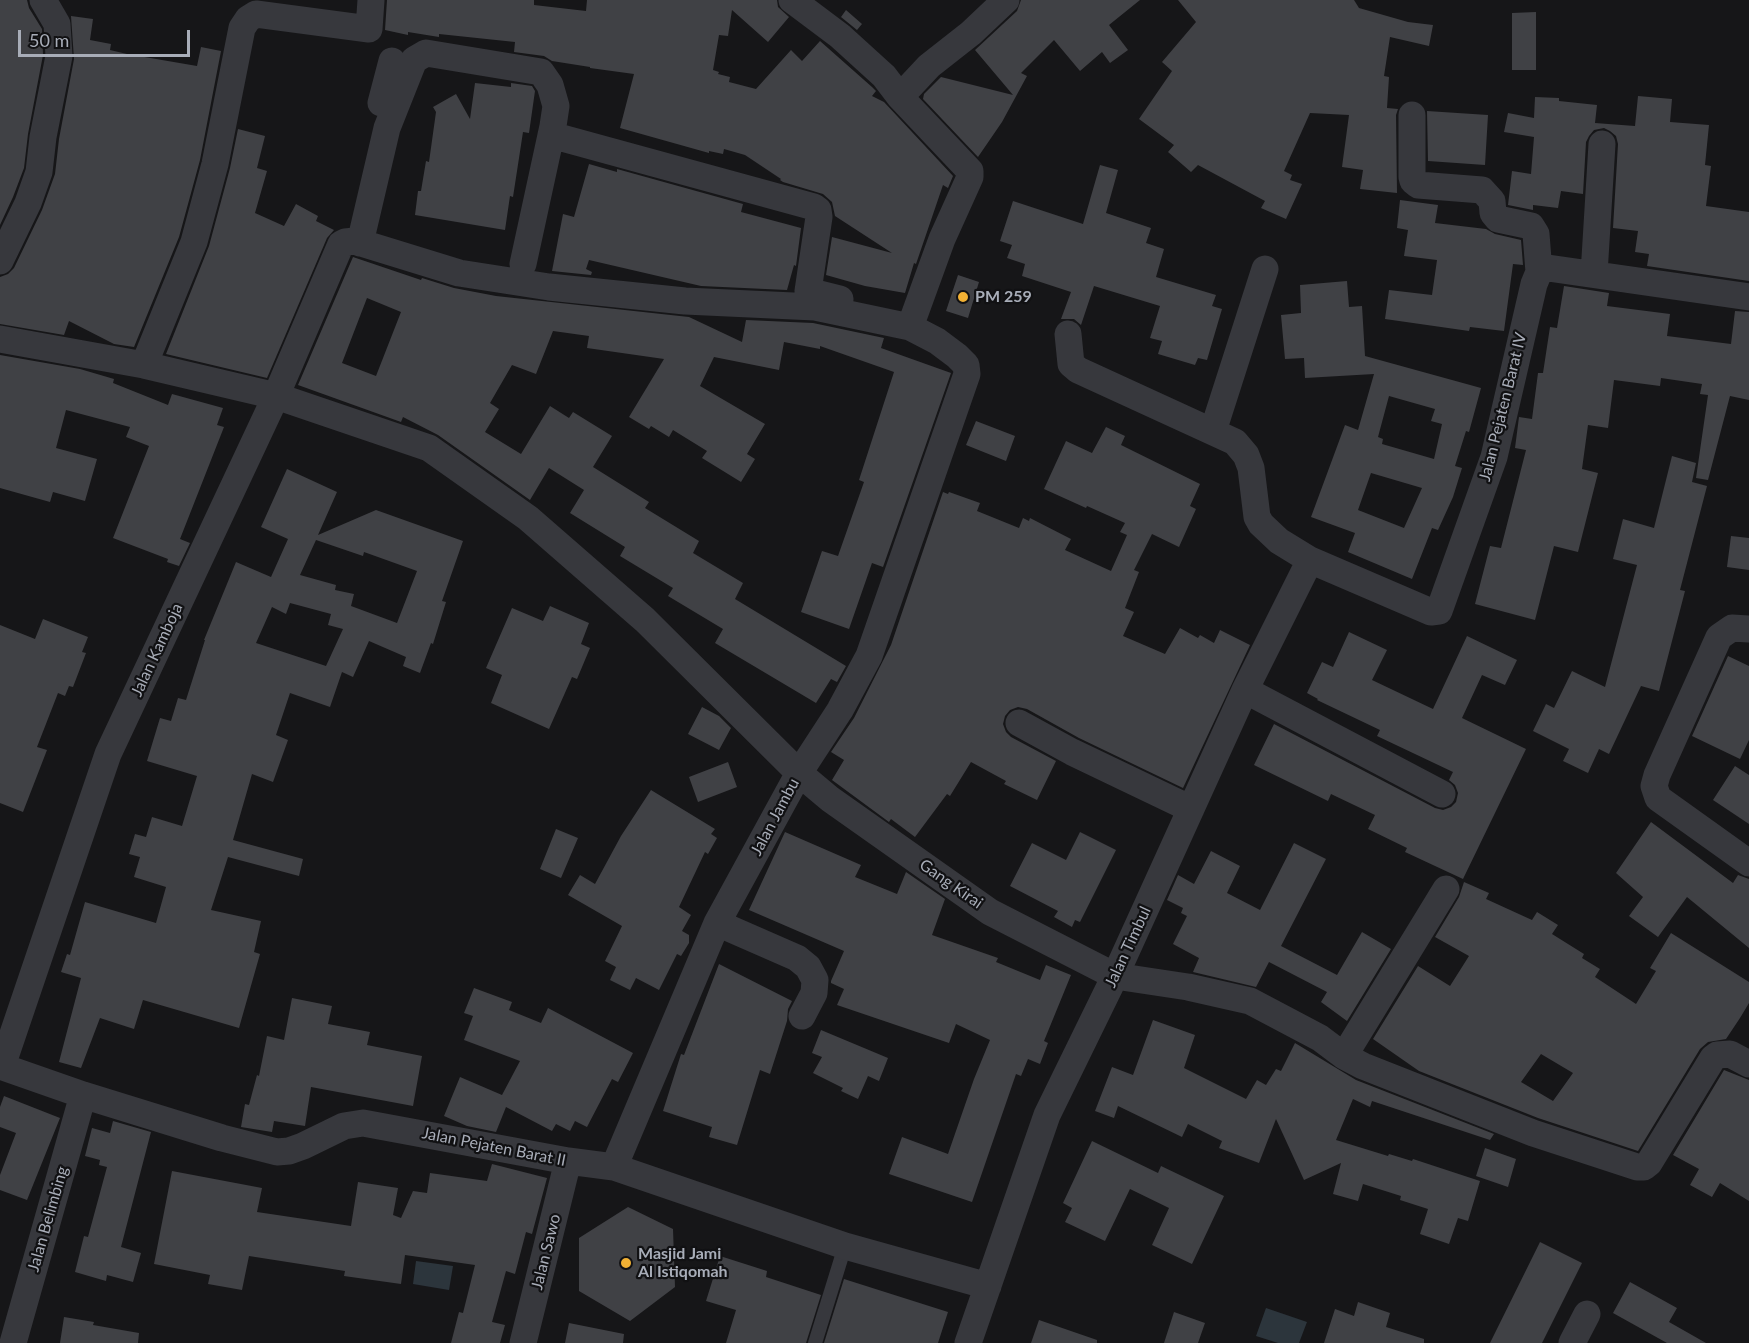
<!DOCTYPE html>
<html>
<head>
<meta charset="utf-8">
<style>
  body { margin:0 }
  #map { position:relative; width:1749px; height:1343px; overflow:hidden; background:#161618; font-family:Lato,sans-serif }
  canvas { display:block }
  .scale { position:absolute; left:18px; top:30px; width:172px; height:27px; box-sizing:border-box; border:3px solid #a8adb8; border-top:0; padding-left:8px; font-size:18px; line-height:21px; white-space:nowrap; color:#a8adb8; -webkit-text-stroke:4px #111113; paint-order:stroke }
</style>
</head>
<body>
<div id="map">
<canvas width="1749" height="1343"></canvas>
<div class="scale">50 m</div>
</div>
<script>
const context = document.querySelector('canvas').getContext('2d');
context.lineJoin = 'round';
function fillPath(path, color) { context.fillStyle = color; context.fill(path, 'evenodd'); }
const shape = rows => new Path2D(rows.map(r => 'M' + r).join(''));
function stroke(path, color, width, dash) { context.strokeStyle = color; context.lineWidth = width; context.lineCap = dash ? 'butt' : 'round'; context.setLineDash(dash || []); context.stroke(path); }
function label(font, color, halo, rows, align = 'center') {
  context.font = font + ' Lato,sans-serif'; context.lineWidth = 4.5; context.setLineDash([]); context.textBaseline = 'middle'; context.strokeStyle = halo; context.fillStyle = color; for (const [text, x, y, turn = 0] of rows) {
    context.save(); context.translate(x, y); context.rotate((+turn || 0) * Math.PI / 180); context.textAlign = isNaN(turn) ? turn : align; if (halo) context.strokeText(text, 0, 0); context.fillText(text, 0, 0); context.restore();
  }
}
const water = shape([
  [416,1261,453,1266,449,1290,413,1284],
  [1266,1308,1307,1322,1299,1343,1278,1343,1256,1336]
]);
const building = shape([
  [0,0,27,0,29,8,42,29,43,55,28,134,24,168,13,197,0,225],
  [387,0,534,0,534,5,586,11,587,0,777,0,778,7,789,17,768,42,732,10,728,36,719,35,713,70,719,72,718,74,730,77,729,82,756,89,791,50,802,61,820,41,872,87,876,91,872,96,884,102,953,176,948,188,943,185,916,264,914,263,905,293,865,286,826,275,832,237,892,253,835,216,832,202,823,194,783,182,780,180,781,179,745,155,724,149,723,154,709,151,709,153,620,128,634,74,590,68,590,67,552,61,544,56,514,52,515,42,439,34,439,37,408,32,408,35,385,30],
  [1021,0,1140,0,1109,25,1128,50,1110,63,1102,52,1080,71,1054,40,1021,73,1027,76,1002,122,978,157,923,99,924,94,941,77,1013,95,975,50,1017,11],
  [1178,0,1354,0,1359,8,1408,22,1433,25,1429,46,1390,37,1384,76,1389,77,1387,108,1398,109,1396,115,1397,193,1360,189,1363,170,1342,167,1349,115,1310,113,1284,171,1292,175,1290,180,1302,184,1286,219,1261,208,1265,201,1198,165,1191,172,1168,152,1174,145,1139,119,1172,71,1162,62,1196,22],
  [846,10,862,24,857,30,841,17],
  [1536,12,1536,70,1512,70,1512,13],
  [71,16,93,19,90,40,111,44,110,50,127,54,197,66,201,47,221,51,200,160,179,237,134,347,114,344,69,321,64,335,0,324,0,277,8,274,14,268,42,210,55,174,59,139,74,59],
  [475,83,511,87,511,83,532,86,535,91,529,133,523,132,513,197,510,196,505,230,415,215,418,191,421,191,426,161,429,162,436,112,433,107,456,94,470,119],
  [1638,96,1672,99,1670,122,1709,125,1705,165,1711,166,1706,206,1749,212,1749,281,1647,266,1649,254,1635,252,1638,231,1613,228,1618,144,1616,136,1610,131,1604,128,1594,130,1589,136,1586,142,1583,194,1561,191,1558,208,1533,205,1533,210,1508,205,1512,171,1531,174,1534,137,1504,132,1508,113,1534,118,1535,97,1559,98,1559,101,1597,105,1595,123,1635,126],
  [1427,111,1488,115,1485,165,1428,161],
  [238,129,265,136,257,168,267,171,255,213,284,226,296,204,318,216,316,221,334,230,327,238,267,378,166,354,209,246,230,168],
  [589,164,617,172,617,169,743,204,741,212,801,228,796,266,794,265,787,290,701,286,589,260,586,269,592,272,591,275,552,271,563,214,574,217],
  [1100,165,1118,170,1106,213,1151,228,1146,243,1164,249,1156,277,1216,295,1212,306,1222,309,1207,360,1198,358,1195,365,1158,354,1162,341,1150,338,1160,306,1094,286,1081,325,1074,319,1061,319,1071,292,1022,276,1025,264,1007,258,1012,245,1000,241,1013,201,1083,224],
  [1400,200,1438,205,1435,223,1486,229,1495,234,1521,240,1523,265,1513,264,1504,331,1470,327,1469,331,1385,319,1389,290,1432,295,1437,260,1404,256,1408,230,1397,228],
  [353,257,421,280,422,278,454,288,496,296,689,317,742,342,746,320,813,323,884,338,881,348,951,373,883,567,872,563,849,629,801,612,822,551,838,556,864,482,859,480,894,372,820,346,820,349,784,342,779,370,714,357,700,386,765,424,747,454,755,459,741,482,702,458,707,451,673,430,669,437,651,426,649,429,629,417,664,359,587,348,589,336,553,331,536,374,512,365,490,403,499,409,485,432,521,454,550,406,569,418,573,412,612,436,593,467,649,502,645,508,699,541,693,553,743,583,735,599,846,666,837,682,831,679,816,703,715,643,723,629,668,596,673,588,620,556,625,547,570,513,584,490,549,468,530,500,438,435,403,417,401,422,298,385],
  [367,298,401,312,376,376,342,363],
  [958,275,979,282,968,318,946,311],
  [1347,281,1349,307,1362,306,1365,356,1481,388,1469,432,1466,431,1455,466,1462,468,1453,497,1438,530,1432,528,1412,579,1348,552,1355,533,1311,517,1345,425,1358,430,1374,374,1305,378,1304,358,1285,359,1281,315,1301,313,1300,285],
  [1389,396,1435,409,1431,421,1442,424,1434,459,1382,444,1383,439,1378,437],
  [1371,473,1422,488,1404,528,1358,510],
  [1564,286,1609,293,1607,306,1670,314,1667,336,1731,344,1735,311,1749,312,1749,400,1730,396,1708,480,1696,478,1708,395,1700,394,1702,384,1661,378,1660,386,1614,380,1608,428,1588,425,1582,469,1598,473,1578,552,1554,546,1535,620,1475,604,1490,546,1501,548,1526,450,1515,448,1519,417,1532,419,1538,373,1543,373,1550,327,1557,328],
  [0,355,80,369,114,379,113,383,168,405,172,394,223,408,217,425,224,427,180,539,190,543,179,566,167,562,168,559,113,538,149,446,126,437,130,427,66,410,56,448,97,459,85,501,53,492,50,502,0,488],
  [976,421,1015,436,1006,461,966,445],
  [1106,427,1125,436,1121,445,1200,484,1190,506,1196,509,1179,547,1152,534,1134,570,1139,572,1125,608,1134,612,1123,636,1165,654,1180,628,1198,638,1200,635,1214,643,1220,630,1250,645,1183,788,1079,738,1027,709,1018,707,1010,710,1005,716,1003,724,1006,732,1011,737,1056,761,1037,800,1004,784,1006,781,971,762,950,796,947,794,915,837,891,819,889,822,832,780,844,760,831,752,854,718,891,645,943,492,948,494,949,492,980,503,977,511,1019,528,1023,518,1029,521,1030,518,1071,539,1065,550,1111,571,1127,535,1120,532,1125,523,1087,506,1086,508,1044,489,1066,441,1092,453],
  [1672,456,1696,463,1692,482,1707,486,1680,590,1685,591,1659,691,1641,686,1609,754,1599,749,1588,773,1563,761,1569,749,1533,731,1546,704,1554,708,1572,671,1605,687,1637,565,1613,559,1623,519,1654,528],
  [287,469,337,492,318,535,376,510,463,541,442,601,446,602,433,644,431,643,420,673,403,666,406,657,369,641,353,677,342,672,330,707,290,693,276,735,288,740,273,782,252,774,233,840,303,859,299,876,228,857,211,910,261,921,254,952,260,954,239,1028,143,1000,134,1029,100,1018,81,1068,59,1062,81,978,61,972,67,954,70,955,85,902,156,923,166,887,134,877,140,857,129,854,135,834,146,837,152,817,182,826,197,776,147,761,160,718,171,721,178,698,186,700,205,640,204,640,236,562,271,577,288,539,261,527],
  [316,540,363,556,364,552,417,571,397,623,351,606,354,594,335,590,336,585,300,575],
  [290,603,331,614,328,625,343,629,326,666,256,643,272,607,286,614],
  [1731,536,1749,538,1749,570,1727,567],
  [550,606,589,623,581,644,590,648,577,679,572,677,549,729,491,703,502,675,486,668,512,608,543,621],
  [43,619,88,637,82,652,86,653,73,687,69,686,65,696,58,693,37,747,47,750,23,812,0,803,0,625,35,639],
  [1349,632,1387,650,1372,680,1433,709,1467,636,1517,660,1505,685,1482,675,1462,718,1526,749,1463,879,1405,852,1407,848,1368,829,1375,815,1331,794,1328,801,1254,765,1274,724,1435,808,1443,810,1451,807,1456,802,1458,793,1455,785,1449,780,1453,772,1377,736,1380,730,1317,700,1318,699,1307,693,1322,662,1333,667],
  [1728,656,1749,666,1749,740,1740,759,1692,736],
  [702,707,719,716,731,728,719,750,688,734],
  [728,762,737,787,698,802,689,777],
  [1735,766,1749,775,1749,824,1713,800],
  [651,790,715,829,711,834,717,838,708,854,705,852,679,907,691,915,682,931,689,935,689,943,681,956,677,954,659,990,636,978,630,990,610,980,616,967,605,961,622,926,568,895,580,875,595,884,621,836],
  [1651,822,1733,883,1738,875,1749,879,1749,948,1687,897,1658,937,1629,916,1643,897,1616,873],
  [556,829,578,838,561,878,540,869],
  [785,832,861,865,855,877,897,894,906,872,945,899,932,935,998,958,996,962,1040,980,1046,965,1071,975,1044,1041,1048,1043,1040,1064,1028,1059,1021,1076,1016,1074,972,1202,889,1174,902,1137,948,1154,974,1079,990,1040,956,1024,949,1043,837,1005,844,989,831,983,831,981,844,951,749,910],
  [1080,832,1116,850,1080,922,1075,920,1072,927,1054,917,1058,911,1010,886,1032,843,1066,860],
  [1294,843,1326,859,1281,946,1337,975,1362,932,1391,949,1347,1021,1321,1002,1327,992,1269,962,1256,987,1193,972,1199,958,1173,944,1187,916,1181,913,1183,908,1167,900,1178,875,1194,884,1211,851,1240,866,1227,893,1260,910],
  [1464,882,1489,893,1486,899,1532,920,1537,912,1558,925,1552,934,1584,954,1582,958,1600,969,1595,977,1636,1004,1656,971,1650,968,1671,933,1749,982,1749,1003,1740,1018,1726,1039,1708,1042,1700,1049,1638,1151,1538,1118,1419,1071,1373,1039,1418,966,1450,986,1469,956,1435,937,1459,897],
  [1541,1054,1573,1073,1553,1101,1521,1082],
  [719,964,792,1001,788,1009,787,1021,770,1074,760,1070,737,1145,709,1137,712,1127,663,1111,681,1054,684,1055],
  [474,988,512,1002,509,1010,541,1023,548,1008,633,1053,618,1082,612,1079,587,1127,575,1121,570,1131,556,1124,552,1131,506,1107,496,1132,467,1126,444,1116,460,1077,502,1095,520,1061,464,1040,473,1016,464,1013],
  [292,998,332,1006,328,1024,370,1032,367,1045,422,1056,413,1106,311,1087,305,1126,274,1121,272,1132,241,1127,245,1104,249,1105,257,1075,259,1076,267,1036,284,1040],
  [1153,1020,1195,1035,1184,1068,1246,1099,1257,1080,1266,1085,1276,1069,1281,1071,1295,1043,1356,1080,1494,1134,1490,1140,1372,1101,1370,1107,1353,1099,1336,1140,1388,1156,1389,1154,1412,1161,1413,1159,1480,1181,1468,1221,1458,1218,1449,1244,1420,1234,1428,1209,1400,1200,1401,1196,1363,1184,1358,1201,1333,1194,1341,1163,1304,1180,1276,1119,1259,1163,1219,1148,1222,1141,1188,1124,1182,1137,1118,1106,1114,1118,1095,1111,1112,1067,1133,1075],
  [821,1030,888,1058,879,1081,868,1076,858,1099,841,1091,843,1088,813,1073,822,1057,812,1053],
  [1724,1070,1749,1080,1749,1201,1720,1183,1712,1197,1690,1185,1699,1169,1673,1155],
  [4,1096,60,1118,27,1200,0,1190,0,1175,16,1133,0,1127,0,1107],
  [113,1121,151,1132,121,1247,141,1253,133,1282,107,1275,106,1281,75,1272,84,1236,88,1237,107,1167,99,1165,100,1160,85,1156,92,1128,110,1133],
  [1092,1141,1158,1173,1161,1166,1224,1196,1192,1264,1152,1245,1169,1208,1130,1189,1105,1241,1065,1222,1072,1208,1063,1203],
  [1485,1148,1516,1159,1508,1187,1476,1176],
  [492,1164,547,1178,532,1234,526,1232,515,1274,506,1271,492,1322,505,1325,500,1343,451,1343,459,1312,463,1313,475,1265,405,1255,401,1284,344,1276,345,1271,249,1256,242,1290,208,1284,210,1275,154,1264,172,1171,262,1188,257,1212,351,1226,358,1182,398,1188,393,1215,401,1218,413,1191,427,1193,430,1173,487,1181],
  [628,1207,673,1229,675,1287,630,1321,579,1291,579,1238],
  [1540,1242,1582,1263,1542,1343,1490,1343],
  [720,1256,767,1271,766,1277,821,1295,806,1343,726,1343,736,1310,706,1301],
  [844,1279,948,1312,938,1343,824,1343],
  [1630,1282,1677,1308,1669,1322,1706,1343,1667,1343,1613,1313],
  [1358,1302,1390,1313,1386,1327,1424,1339,1424,1343,1324,1343,1335,1309,1354,1316],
  [1174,1312,1205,1323,1198,1343,1164,1343],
  [64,1317,94,1322,93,1325,139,1333,138,1343,60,1343],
  [1039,1320,1097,1340,1097,1343,1031,1343],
  [569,1323,624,1334,623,1343,565,1343]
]);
const service = shape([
  [815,1343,845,1246]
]);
const minor = shape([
  [792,0,840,36,884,76,900,97,970,171,970,177,942,239,910,327],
  [900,97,929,66,971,33,1006,0],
  [381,103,392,61],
  [1412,115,1412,177,1413,181,1418,185,1482,190,1492,201,1493,213,1498,219,1531,226,1536,234,1539,272],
  [551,135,814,207,818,210,819,217,808,291,840,299],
  [360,243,387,128,414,60,426,53,541,72,550,85,556,106,553,126,523,264],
  [0,261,28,203,39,172,43,137,59,56,57,24,43,0],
  [1594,274,1602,144],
  [1068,334,1071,364,1078,370,1235,442,1246,455,1251,468,1257,517,1261,524,1279,541,1310,560,1431,612,1439,611,1494,457,1534,284,1539,272,1544,268,1548,268,1749,297],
  [0,339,144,365,276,396,429,448,528,518,645,620,799,773,830,799,990,912,1115,976,1188,987,1250,1001,1320,1038,1344,1056,1363,1066,1533,1133,1637,1167,1644,1167,1649,1163,1713,1058,1717,1055,1730,1054,1749,1064],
  [144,365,194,242,215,164,242,28,248,19,256,14,369,29,371,0],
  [1213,431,1265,269],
  [1749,629,1732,628,1719,637,1657,775,1654,786,1658,798,1749,863],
  [1245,690,1442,794],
  [1019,723,1072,752,1191,809],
  [717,923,797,958,808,967,815,980,814,993,802,1016],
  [1344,1056,1446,889],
  [0,1066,83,1095,222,1138,277,1152,289,1151,303,1146,344,1126,363,1123,568,1161,614,1167,845,1246,988,1286],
  [2,1066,108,754,276,396,341,244,345,242,355,241,459,273,549,287,685,301,815,307,910,327,937,341,957,356,966,365,967,374,869,656,840,710,799,773,717,923,614,1167],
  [13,1343,83,1095],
  [523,1343,568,1161],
  [968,1343,1047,1115,1115,976,1245,690,1310,560],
  [1572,1343,1587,1314]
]);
const markers = [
  [963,297,6,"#f2b134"],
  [626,1263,6,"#f2b134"]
];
const poiNames = [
  ["PM 259",975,297],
  ["Masjid Jami",638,1254],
  ["Al Istiqomah",638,1272]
];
const streetNames = [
  ["Jalan Pejaten Barat IV",1503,407,-76],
  ["Jalan Kamboja",157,650,-65],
  ["Jalan Jambu",775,817,-62],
  ["Gang Kirai",951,884,35],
  ["Jalan Timbul",1128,947,-65],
  ["Jalan Pejaten Barat II",494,1147,11],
  ["Jalan Belimbing",48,1219,-74],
  ["Jalan Sawo",546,1252,-76]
];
fillPath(water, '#2c353c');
fillPath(building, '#404145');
stroke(service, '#37383d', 14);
stroke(minor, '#37383d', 27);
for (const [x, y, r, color] of markers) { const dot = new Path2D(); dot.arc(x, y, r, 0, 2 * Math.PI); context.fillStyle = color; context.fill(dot); stroke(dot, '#111113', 2); }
label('bold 16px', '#a8adb8', '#111113', poiNames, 'left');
label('16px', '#a8adb8', '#111113', streetNames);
</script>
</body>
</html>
